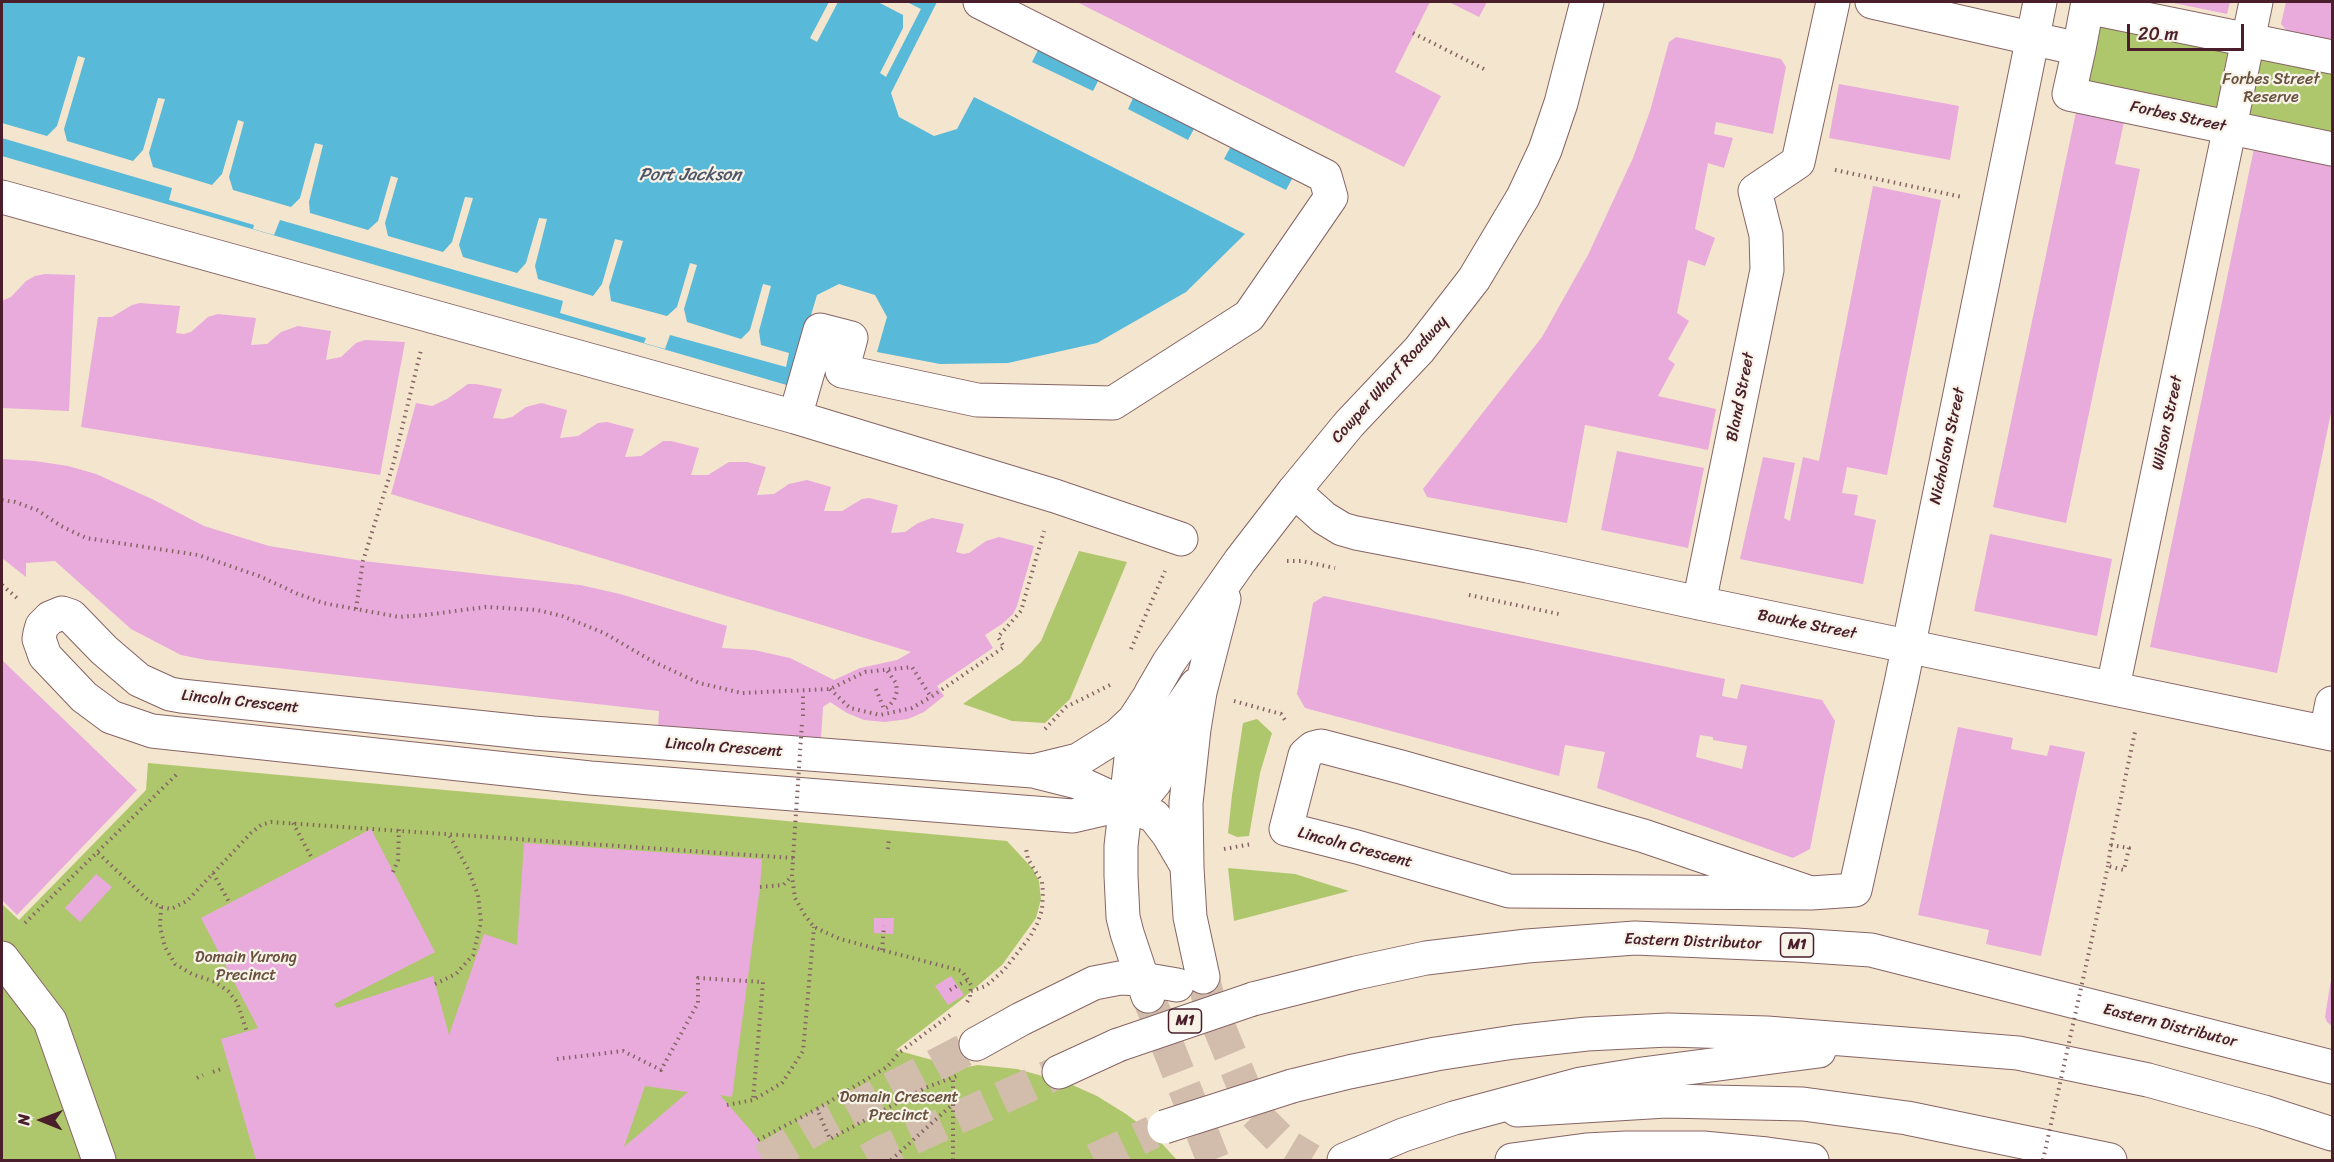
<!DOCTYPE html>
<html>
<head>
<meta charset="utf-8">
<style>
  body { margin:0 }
  #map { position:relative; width:2334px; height:1162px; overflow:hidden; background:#f4e5ce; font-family:Sriracha,sans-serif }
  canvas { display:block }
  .frame { position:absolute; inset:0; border:3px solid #4a1f2b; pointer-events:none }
  .north { position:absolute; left:12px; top:1090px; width:60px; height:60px; -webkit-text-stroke:4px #f7f3e8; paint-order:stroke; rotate:271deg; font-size:16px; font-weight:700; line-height:24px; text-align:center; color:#4a1f2b }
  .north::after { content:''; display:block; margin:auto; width:21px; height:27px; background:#4a1f2b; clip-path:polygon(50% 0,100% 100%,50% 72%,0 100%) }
  .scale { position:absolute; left:2127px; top:24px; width:117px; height:27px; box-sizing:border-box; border:3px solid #4a1f2b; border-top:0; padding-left:8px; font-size:18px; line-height:21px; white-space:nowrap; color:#4a1f2b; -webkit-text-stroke:4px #f7f3e8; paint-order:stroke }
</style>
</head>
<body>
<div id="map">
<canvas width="2334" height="1162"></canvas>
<div class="frame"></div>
<div class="north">N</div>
<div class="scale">20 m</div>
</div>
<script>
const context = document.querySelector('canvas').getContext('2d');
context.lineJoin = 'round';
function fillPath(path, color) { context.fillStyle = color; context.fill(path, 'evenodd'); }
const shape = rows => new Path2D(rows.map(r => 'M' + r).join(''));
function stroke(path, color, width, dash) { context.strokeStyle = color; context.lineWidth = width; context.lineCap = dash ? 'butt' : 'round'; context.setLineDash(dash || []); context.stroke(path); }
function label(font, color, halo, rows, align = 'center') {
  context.font = font + ' Sriracha,sans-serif'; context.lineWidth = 4.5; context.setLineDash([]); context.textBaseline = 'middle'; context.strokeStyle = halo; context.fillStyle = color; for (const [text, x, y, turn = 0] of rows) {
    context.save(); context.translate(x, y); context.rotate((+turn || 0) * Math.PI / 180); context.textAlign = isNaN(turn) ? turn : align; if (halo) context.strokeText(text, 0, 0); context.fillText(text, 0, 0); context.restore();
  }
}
const green = shape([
  [2083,2,2332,50,2332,154,2064,98],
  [1079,551,1127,562,1070,699,1045,723,1012,721,963,704,1021,663,1041,641],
  [1257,719,1272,733,1260,773,1249,836,1237,837,1228,833,1232,795,1243,723],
  [148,763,1007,841,1033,869,1039,881,1041,899,1036,918,1002,965,961,1000,896,1050,961,1068,978,1065,1017,1069,1068,1083,1097,1096,1126,1114,1153,1134,1177,1160,2,1160,2,904,19,920,146,790],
  [1228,868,1295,874,1349,891,1234,921]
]);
const water = shape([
  [2,2,937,2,891,93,899,117,934,136,957,129,974,97,1245,234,1186,292,1097,343,1008,363,940,364,877,352,887,317,875,295,839,284,817,295,790,386,2,156],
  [1038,50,1099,79,1093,91,1032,62],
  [1134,96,1195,127,1188,140,1128,109],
  [1231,146,1293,177,1286,190,1224,159]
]);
const pier = shape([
  [829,2,838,2,817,42,810,38],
  [878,2,907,2,921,9,886,77,880,73,903,28,903,15],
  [78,56,85,58,64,129,67,141,133,161,143,150,158,98,165,99,149,153,153,167,212,185,222,174,238,120,244,122,229,177,233,190,291,207,300,198,315,143,323,145,309,202,310,213,368,230,378,221,391,176,398,178,385,223,388,236,443,252,452,242,465,197,473,198,459,245,463,257,517,273,526,263,539,218,547,219,535,266,538,279,593,296,602,284,615,239,623,241,609,287,611,301,667,316,677,307,690,263,697,265,684,309,687,322,741,339,750,330,763,284,771,286,759,331,761,345,789,353,786,367,670,335,665,349,644,343,646,338,560,313,563,301,280,220,274,235,253,229,254,225,169,200,172,188,2,138,2,123,47,136,57,126]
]);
const building = shape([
  [1077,2,1430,2,1395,72,1441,96,1404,167],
  [1449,2,1487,2,1479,17],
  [2169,2,2230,2,2227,14],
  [2286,2,2332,2,2332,41,2287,31,2281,24],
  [1676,37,1781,59,1786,67,1773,134,1716,122,1714,134,1733,138,1724,168,1708,163,1695,229,1715,238,1705,266,1688,260,1677,313,1689,321,1668,359,1675,364,1658,396,1716,409,1708,450,1585,425,1567,523,1427,497,1423,489,1542,337,1588,255,1633,158,1650,111,1669,42],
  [1839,84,1959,106,1950,160,1829,138],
  [2076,112,2124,122,2115,164,2140,169,2066,523,1993,507],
  [2256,139,2332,155,2332,408,2277,673,2150,647],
  [1873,186,1941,200,1887,475,1847,467,1842,493,1858,495,1854,515,1876,520,1863,584,1740,559,1763,457,1795,463,1784,518,1790,521,1803,457,1819,461],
  [45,274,75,275,69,411,2,408,2,301,11,297,26,281,35,276],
  [140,303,180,306,176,333,184,334,191,332,208,317,218,314,256,318,251,345,267,344,281,332,298,326,331,331,326,360,341,357,356,343,365,340,405,342,380,475,81,427,98,317,112,317,132,305],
  [468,384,476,384,502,389,493,418,503,419,512,417,526,407,541,403,567,410,560,438,578,436,598,423,607,422,634,429,625,457,641,456,663,441,671,441,699,448,691,475,708,475,729,462,747,462,766,467,757,495,774,494,789,484,807,480,831,487,824,511,842,511,862,499,869,498,898,505,891,533,905,532,918,523,932,518,964,524,956,552,963,554,969,553,986,541,999,537,1034,546,1017,606,1013,614,1002,624,985,635,993,648,937,686,944,696,924,712,908,719,885,722,864,720,847,713,830,702,823,707,821,738,658,728,659,711,206,660,181,655,131,629,55,561,26,563,26,577,2,558,2,459,35,461,68,466,96,474,152,499,204,526,269,546,363,561,580,585,620,594,727,626,722,648,754,650,790,658,834,680,860,668,897,660,911,652,391,494,416,403,432,406,447,399],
  [1617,451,1704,468,1688,548,1601,530],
  [1990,534,2112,559,2097,636,1974,611],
  [1324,596,1725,679,1722,696,1737,699,1741,684,1822,700,1835,721,1810,849,1793,858,1597,788,1605,752,1565,745,1559,776,1305,708,1297,694,1313,603],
  [1700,735,1713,737,1713,740,1747,746,1742,769,1696,757],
  [2,660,137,790,17,915,2,900],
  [1958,727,2013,738,2011,749,2047,756,2050,745,2085,752,2041,956,1986,944,1989,930,1918,915],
  [371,829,435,952,334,1004,337,1008,433,976,449,1035,484,934,517,945,524,843,762,859,760,887,732,1097,720,1095,776,1160,256,1160,221,1039,258,1028,201,918],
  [645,1086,688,1092,624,1147],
  [96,874,112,887,80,922,65,908],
  [874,918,894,918,893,934,874,933],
  [951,976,964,995,948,1005,935,986],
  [2331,980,2332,980,2332,1026,2327,1022,2325,1017]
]);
const majorTunnel = shape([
  [1203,977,1210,1005,1255,1114,1286,1145,1311,1160],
  [1148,996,1213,1160]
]);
const highwayTunnel = shape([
  [763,1160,825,1123,976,1044],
  [868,1160,884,1151,1059,1072],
  [1094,1160,1153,1132]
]);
const path = shape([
  [1413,33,1486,70],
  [1835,170,1962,197],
  [2,500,15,502,37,510,61,526,86,538,198,555,259,576,298,594,323,603,399,617,425,615,486,607,537,610,562,616,604,633,652,661,699,683,742,693,830,689,865,672,912,667,931,697,1004,647,998,637,1021,611,1044,531],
  [1287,561,1301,561,1335,568],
  [2,585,17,598],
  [1469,595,1559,614],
  [356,609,363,561,393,465,421,350],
  [1131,649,1165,571],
  [830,689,850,708,880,715,912,708,931,697],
  [876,689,884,709,888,707,894,700,897,691,896,683,886,669],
  [1234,701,1281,714,1287,723],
  [803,716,803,692],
  [1045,729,1066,707,1112,684],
  [293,823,313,860],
  [2111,845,2129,848,2124,870,2108,866,2111,845,2135,732],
  [888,849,889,838],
  [1224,849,1252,844],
  [98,853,149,901,161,907,171,909,187,901,251,833,261,825,271,822,793,858,792,876,795,898,804,914,814,927,840,939,962,971,971,985,970,997,966,1004],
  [393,872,398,860,399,829],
  [213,873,230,904],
  [760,887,783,885,791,877],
  [161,907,160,927,165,947,175,964,192,974,215,982,228,991,237,1002,247,1032],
  [25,923,179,772],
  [882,950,884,926],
  [435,984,456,974,473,955,481,922,478,895,468,869,448,833],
  [950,990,969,979],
  [971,991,986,986,1004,970,1030,937,1037,924,1042,910,1043,892,1042,882,1028,859,1026,849],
  [950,1015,900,1052,887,1067,817,1109,830,1139,925,1088,959,1075],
  [557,1059,623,1051,661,1070,698,1003,698,978,763,982,753,1100],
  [213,1072,221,1069],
  [197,1078,203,1075],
  [727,1105,753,1100,782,1083,803,1051,814,927],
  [758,1140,817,1109],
  [891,1160,954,1103],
  [953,1160,953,1077]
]);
const minor = shape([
  [1872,2,2079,49,2087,7,2332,57],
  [2079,49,2069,94,2332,149],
  [2,197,795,417,1055,496,1181,539],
  [795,417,820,330,851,338,842,371,977,400,1113,403,1249,316,1331,197,1325,176,980,2],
  [1294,491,1324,518,1342,529,1356,533,1528,566,1699,603,2332,734],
  [1699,603,1767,270,1766,235,1755,191,1798,162,1833,2],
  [2113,687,2256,2],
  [2326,732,2332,703],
  [1037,772,1077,782,1125,804],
  [1125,804,1073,816,590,778,152,731,111,717,84,697,45,656,39,639,40,633,42,626,50,618,62,613,71,616,104,650,139,680,170,694,181,696,533,733,1033,771,1078,760,1118,735,1134,720,1147,700],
  [1811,893,1509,891,1357,847,1286,829,1305,755,1313,748,1321,746,1401,767,1644,836,1811,893,1855,890,1901,683,2040,2],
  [2,958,50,1021,99,1160],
  [1517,1110,1666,1101,1803,1104,1907,1118,2110,1160]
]);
const major = shape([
  [1125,804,1146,793,1155,782,1160,768,1170,723,1196,685],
  [1125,804,1154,816,1168,834,1185,863],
  [1203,977,1190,917,1187,868,1186,803,1194,729,1200,692,1224,599],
  [1142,979,1177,985],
  [1148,996,1127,933,1123,917,1121,876,1121,846,1131,758,1140,719,1151,693,1169,662,1240,561,1294,491,1349,424,1419,350,1474,279,1523,197,1545,150,1561,103,1587,2],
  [1512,1160,1586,1150,1626,1148,1703,1148,1767,1154,1812,1160]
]);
const highway = shape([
  [1253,999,1356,973,1426,958,1527,946,1635,938,1796,945,1871,950,2332,1067],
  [976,1044,1021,1019,1094,983,1120,978,1142,979],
  [1059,1072,1118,1045],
  [1292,1086,1349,1072,1436,1054,1514,1042,1587,1034,1668,1030,1767,1033,2018,1053,2148,1080,2264,1112,2332,1134],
  [1344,1160,1403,1135,1454,1118,1581,1084,1642,1074,1819,1051]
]);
const pathBridge = shape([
  [793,858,802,723],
  [2043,1160,2108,866]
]);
const highwayBridge = shape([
  [1118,1045,1253,999],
  [1164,1127,1292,1086]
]);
const shields = [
  [1797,945,33],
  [1185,1021,33]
];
const shieldNames = [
  ["M1",1797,945],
  ["M1",1185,1021]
];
const parkNames = [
  ["Forbes Street",2271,80],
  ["Reserve",2271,98],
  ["Domain Yurong",246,958],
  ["Precinct",246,976],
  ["Domain Crescent",899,1098],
  ["Precinct",899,1116]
];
const streetNames = [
  ["Forbes Street",2178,117,12],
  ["Cowper Wharf Roadway",1390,380,-48],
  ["Bland Street",1741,397,-79],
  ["Wilson Street",2168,423,-78],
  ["Nicholson Street",1948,446,-78],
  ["Bourke Street",1807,625,11],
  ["Lincoln Crescent",240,702,6],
  ["Lincoln Crescent",724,748,4],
  ["Lincoln Crescent",1355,848,15],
  ["Eastern Distributor",1693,942,2],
  ["Eastern Distributor",2170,1026,14]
];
const waterNames = [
  ["Port Jackson",690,175]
];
fillPath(green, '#afc76c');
fillPath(water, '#59b9d8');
fillPath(pier, '#f4e5ce');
fillPath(building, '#e8abdc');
stroke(majorTunnel, '#d2bdad', 33, [33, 16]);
stroke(highwayTunnel, '#d2bdad', 33, [33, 16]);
stroke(minor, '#866464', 35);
stroke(major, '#866464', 35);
stroke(highway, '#866464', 35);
stroke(path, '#866464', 4, [1.5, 4.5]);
stroke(minor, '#fff', 33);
stroke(major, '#fff', 33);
stroke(highway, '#fff', 33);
stroke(highwayBridge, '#866464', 35, []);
stroke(pathBridge, '#866464', 4, [1.5, 4.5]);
stroke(highwayBridge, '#fff', 33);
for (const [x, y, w] of shields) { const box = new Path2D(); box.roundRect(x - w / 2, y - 12, w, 24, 4.5); context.fillStyle = '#f7f3e8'; context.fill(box); stroke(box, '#4a1f2b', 1.5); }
label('bold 15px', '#4a1f2b', null, shieldNames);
label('16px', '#68513e', '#f7f3e8', parkNames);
label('16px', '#4a1f2b', '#f7f3e8', streetNames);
label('italic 18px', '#4f5568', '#f7f3e8', waterNames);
</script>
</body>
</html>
